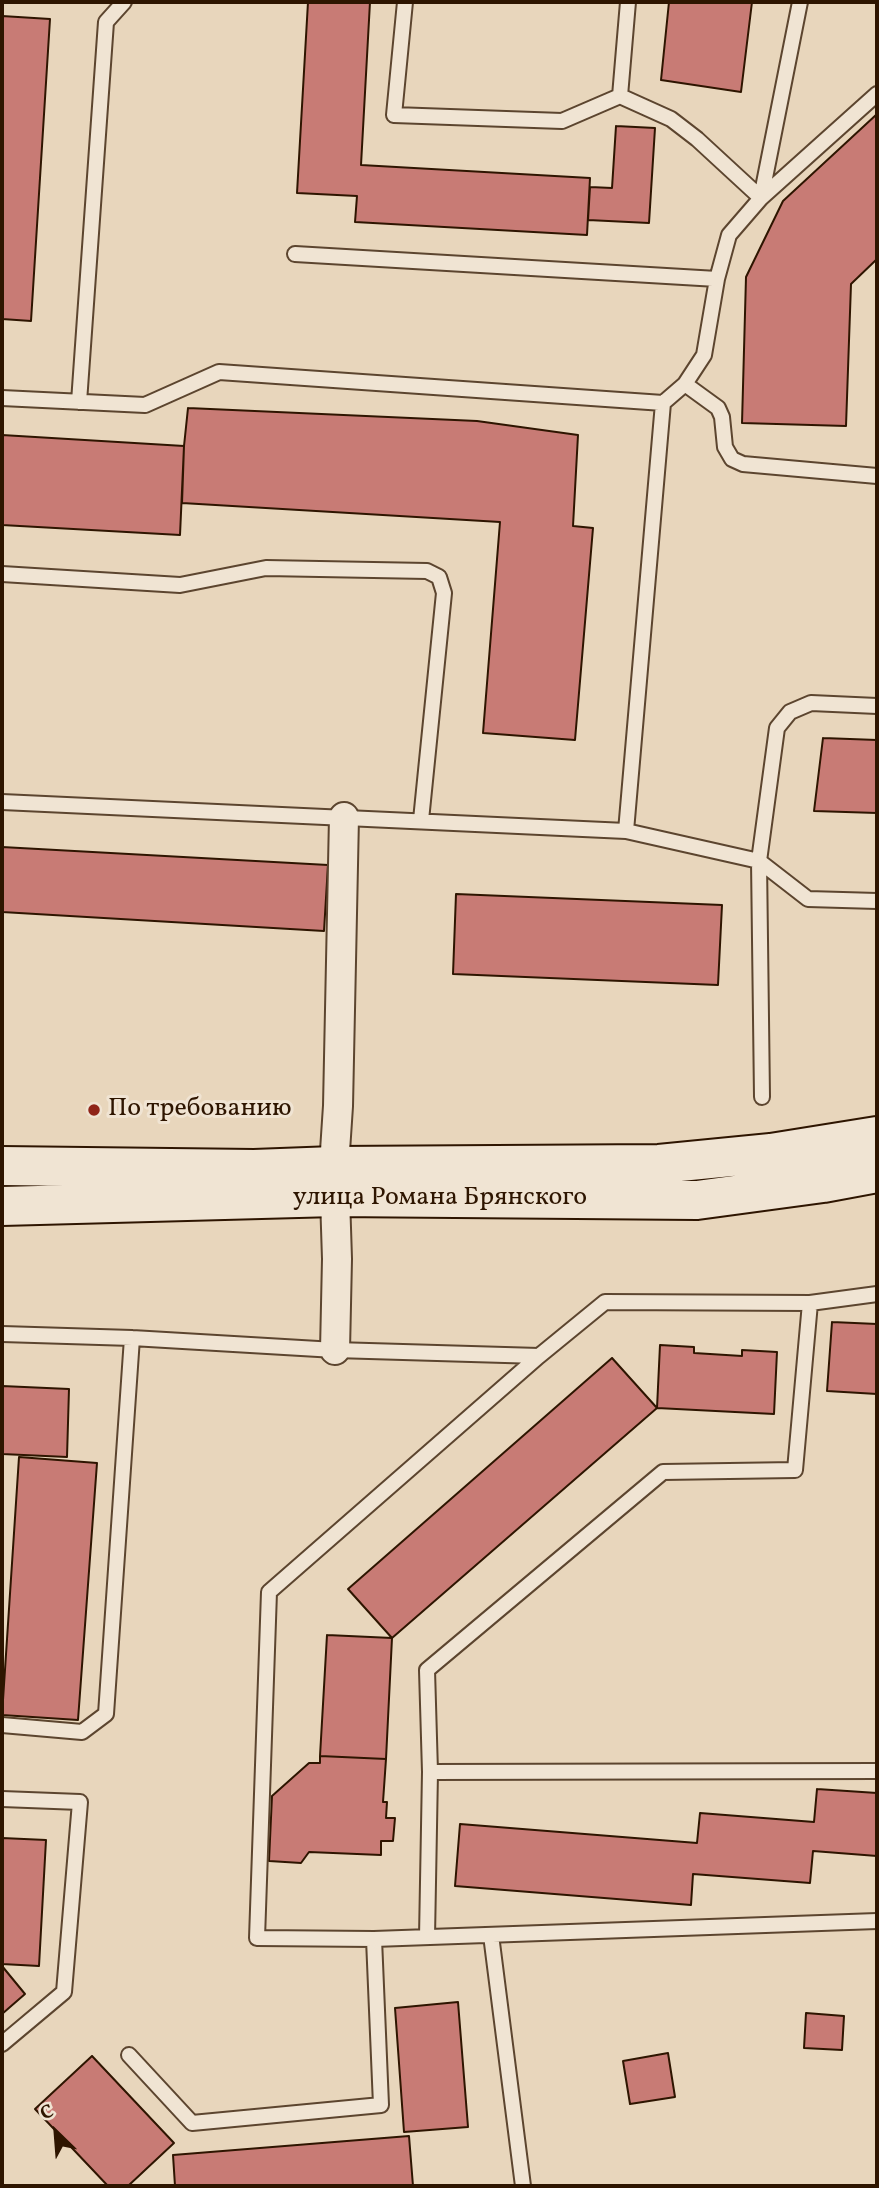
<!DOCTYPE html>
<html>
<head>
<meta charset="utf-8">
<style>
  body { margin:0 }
  #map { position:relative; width:879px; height:2188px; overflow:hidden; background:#e8d6bc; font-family:Vollkorn,serif }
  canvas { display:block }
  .frame { position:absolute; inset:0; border:4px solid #2e1500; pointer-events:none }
  .north { position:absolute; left:21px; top:2097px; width:70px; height:70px; -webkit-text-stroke:5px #f0e4d3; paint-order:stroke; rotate:335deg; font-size:19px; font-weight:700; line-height:28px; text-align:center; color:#2e1500 }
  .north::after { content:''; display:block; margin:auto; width:24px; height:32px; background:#2e1500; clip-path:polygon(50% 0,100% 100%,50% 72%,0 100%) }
</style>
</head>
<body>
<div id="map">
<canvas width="879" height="2188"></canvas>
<div class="frame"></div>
<div class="north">С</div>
</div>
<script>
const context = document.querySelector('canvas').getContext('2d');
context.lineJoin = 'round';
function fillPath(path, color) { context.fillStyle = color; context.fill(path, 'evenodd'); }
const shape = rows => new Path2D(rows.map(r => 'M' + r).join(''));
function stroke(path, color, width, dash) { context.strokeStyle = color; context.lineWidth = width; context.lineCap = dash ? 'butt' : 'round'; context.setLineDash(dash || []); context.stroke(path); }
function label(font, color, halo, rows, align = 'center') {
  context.font = font + ' Vollkorn,serif'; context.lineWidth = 6; context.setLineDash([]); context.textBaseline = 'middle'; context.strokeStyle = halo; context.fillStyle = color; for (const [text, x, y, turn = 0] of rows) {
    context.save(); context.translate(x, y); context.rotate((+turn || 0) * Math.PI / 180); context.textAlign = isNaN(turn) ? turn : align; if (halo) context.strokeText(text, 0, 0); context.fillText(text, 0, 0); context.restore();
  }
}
const building = shape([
  [308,2,370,2,361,165,590,178,587,235,355,222,357,196,297,193,308,2],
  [669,2,752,2,741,92,661,80,669,2],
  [2,16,50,19,31,321,2,319,2,16],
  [877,114,877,259,851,284,846,426,742,423,746,277,783,201,877,114],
  [616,126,655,128,649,223,588,220,590,187,612,188,616,126],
  [188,408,477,421,578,435,573,526,593,528,575,740,483,733,500,522,182,503,184,446,188,408],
  [2,435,184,446,180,535,2,525,2,435],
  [823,738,877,740,877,813,814,811,823,738],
  [2,847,328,865,324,931,2,912,2,847],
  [456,894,722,905,718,985,453,974,456,894],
  [832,1322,877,1324,877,1394,827,1391,832,1322],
  [660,1345,694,1347,694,1353,742,1356,742,1350,777,1352,774,1414,657,1408,660,1345],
  [612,1358,657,1408,392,1638,348,1589,612,1358],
  [2,1386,69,1389,67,1457,2,1454,2,1386],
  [19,1457,97,1463,78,1720,2,1715,19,1457],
  [327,1635,392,1638,386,1759,320,1756,327,1635],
  [320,1756,386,1759,383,1802,387,1802,386,1818,395,1818,393,1841,381,1841,381,1855,309,1852,301,1863,269,1861,272,1796,309,1763,320,1763,320,1756],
  [817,1789,877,1793,877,1856,813,1851,810,1883,693,1874,691,1905,455,1886,460,1824,697,1843,700,1813,814,1822,817,1789],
  [2,1838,46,1840,39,1966,2,1964,2,1838],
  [2,1966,25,1994,2,2014,2,1966],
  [458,2002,468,2127,404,2132,395,2008,458,2002],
  [806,2013,844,2016,842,2050,804,2048,806,2013],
  [668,2053,675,2097,630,2104,623,2061,668,2053],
  [92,2056,174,2143,128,2186,108,2186,35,2109,92,2056],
  [409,2136,413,2186,175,2186,173,2155,409,2136]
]);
const lane = shape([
  [405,2,394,115,562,121,620,96],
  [628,2,620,96,671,119,697,139,761,198],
  [761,198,800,2],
  [295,254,717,279],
  [685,384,718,408,722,417,725,447,732,459,743,464,877,476],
  [2,398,145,405,219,372,663,403,685,384,704,355,717,279,729,235,761,198,877,94],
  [79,402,106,22,124,2],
  [663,403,626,831,759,861,808,899,877,901],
  [2,574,180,585,266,568,427,571,439,577,444,593,421,820],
  [2,802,626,831],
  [762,1097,759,861,777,728,790,712,811,703,877,706],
  [2,1334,132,1338,335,1350,539,1356,605,1302,810,1303,877,1294],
  [539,1356,269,1592,257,1938,374,1939,877,1921],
  [2,1725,82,1732,106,1714,132,1338],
  [430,1772,877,1771],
  [2,1799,80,1802,64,1992,2,2044],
  [491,1935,523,2186],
  [427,1937,430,1772,427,1670,663,1472,795,1470,810,1303],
  [129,2055,192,2123,381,2105,374,1939]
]);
const street = shape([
  [335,1350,337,1259,334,1166,338,1106,344,817]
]);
const secondary = shape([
  [2,1166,254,1169,334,1166,659,1164,771,1153,877,1136],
  [2,1206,335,1197,697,1200,823,1183,877,1173]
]);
const markers = [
  [94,1110,7,"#8f2418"]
];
const poiNames = [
  ["По требованию",108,1110]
];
const streetNames = [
  ["улица Романа Брянского",440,1199]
];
fillPath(building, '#c87b75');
stroke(building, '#2e1500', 2);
stroke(lane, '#5c452f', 18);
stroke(street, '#5c452f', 32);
stroke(secondary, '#2e1500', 42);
stroke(lane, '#f0e4d3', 14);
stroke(street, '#f0e4d3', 28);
stroke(secondary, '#f0e4d3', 38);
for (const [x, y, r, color] of markers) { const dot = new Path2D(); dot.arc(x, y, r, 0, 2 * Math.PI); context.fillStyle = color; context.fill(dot); stroke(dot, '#f0e4d3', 2.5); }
label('26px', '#2e1500', '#f0e4d3', poiNames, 'left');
label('26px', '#2e1500', '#f0e4d3', streetNames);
</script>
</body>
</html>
